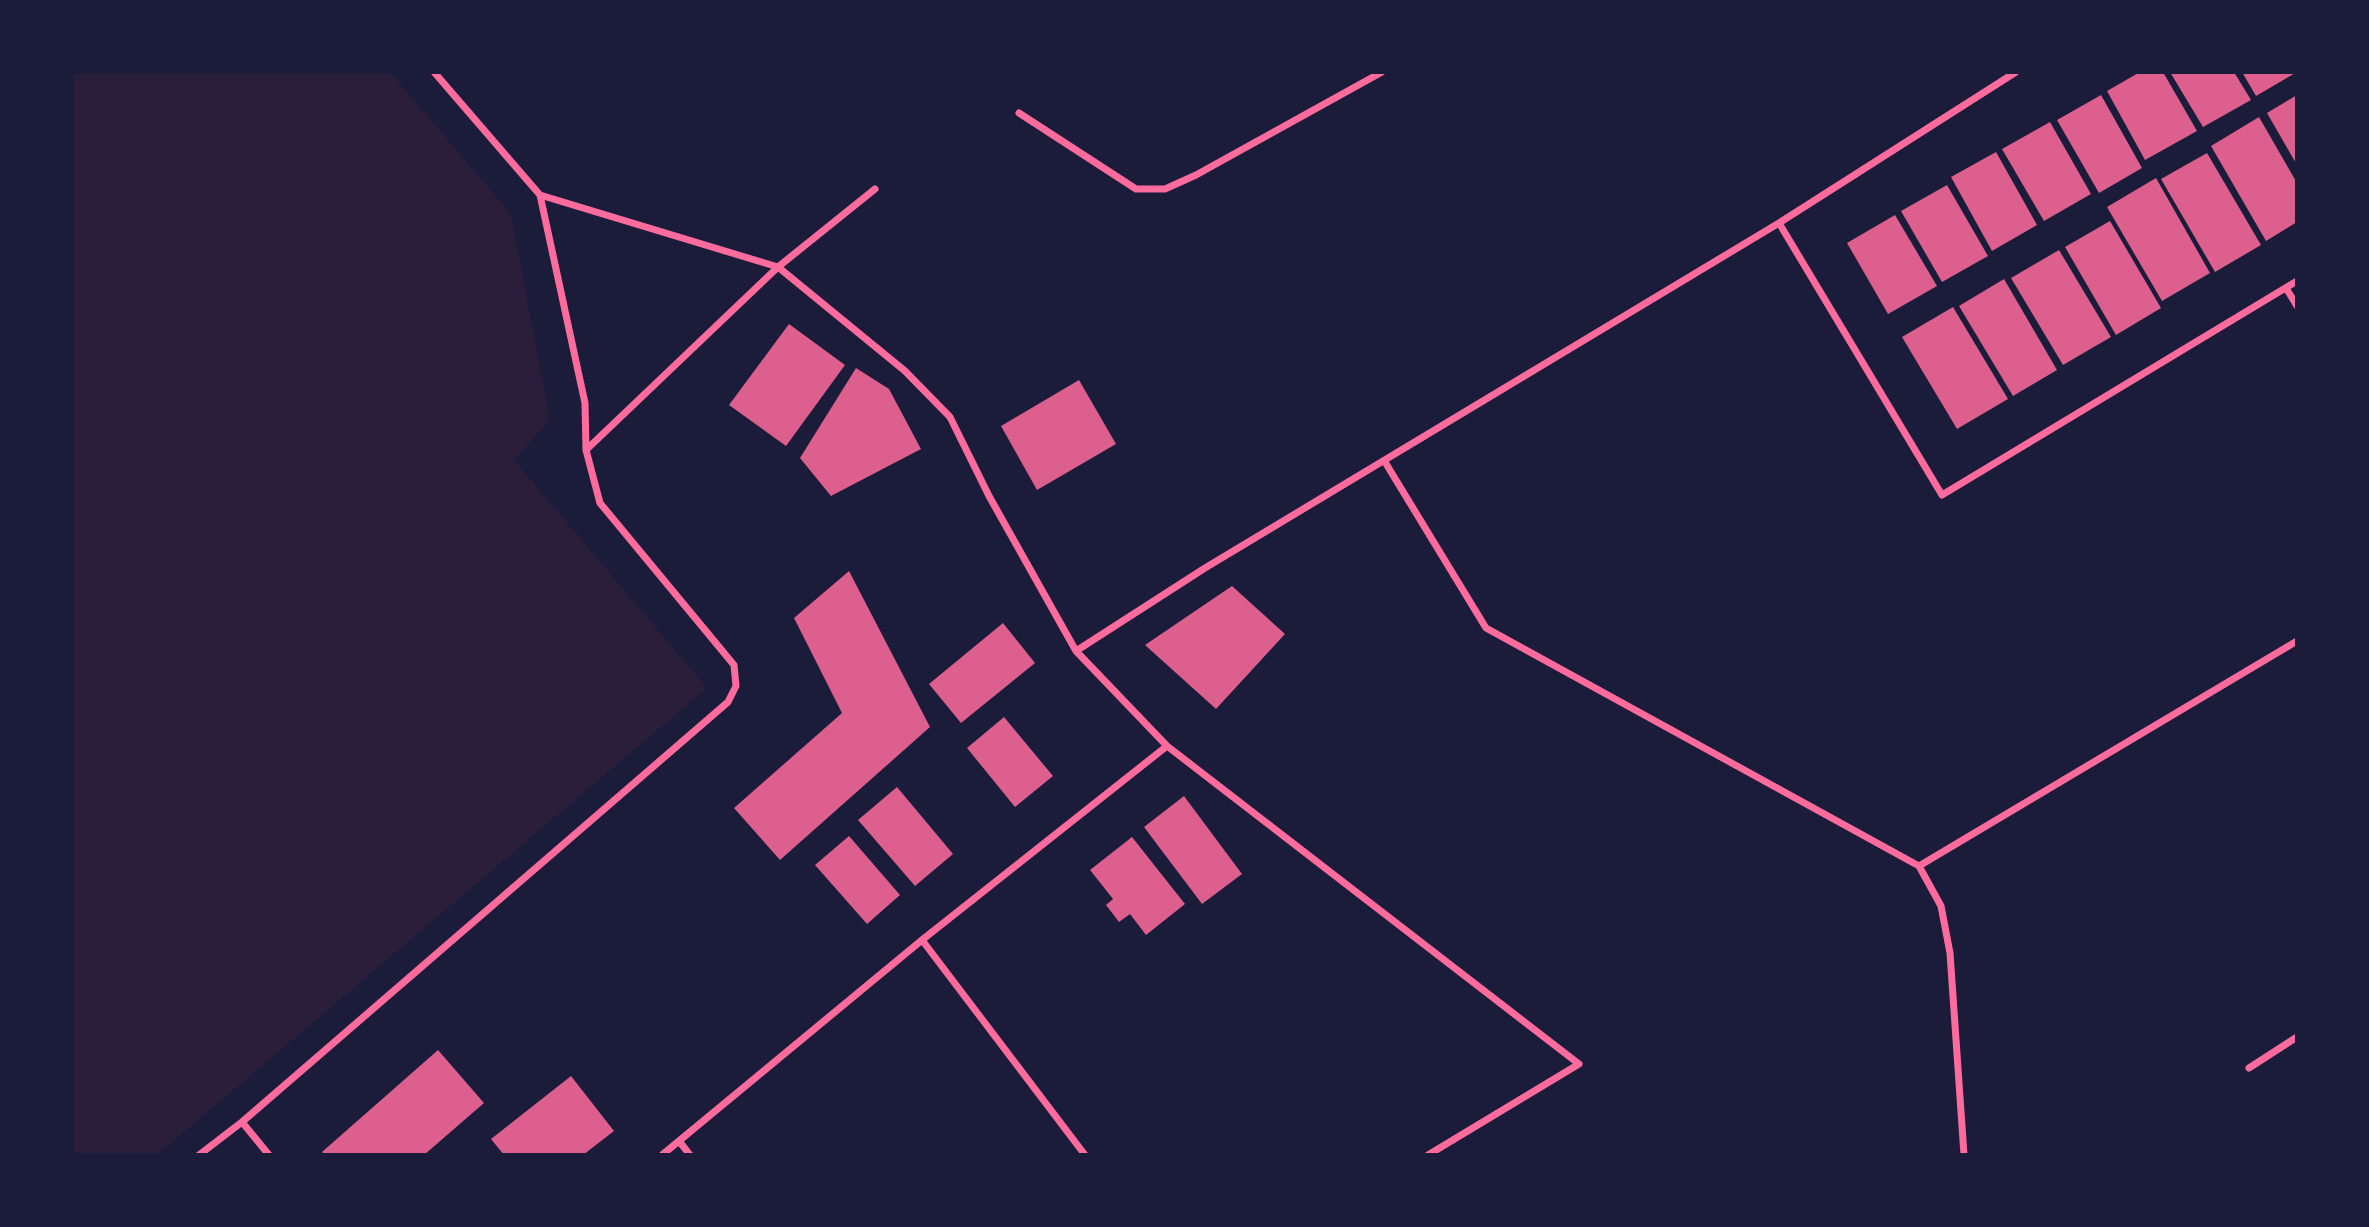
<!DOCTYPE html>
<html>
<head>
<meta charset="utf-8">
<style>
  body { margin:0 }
  #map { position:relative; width:2369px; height:1227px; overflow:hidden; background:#1b1b3a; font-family:Mulish,sans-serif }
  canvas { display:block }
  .frame { position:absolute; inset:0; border:74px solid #1b1b3a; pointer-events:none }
</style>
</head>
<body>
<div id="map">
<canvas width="2369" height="1227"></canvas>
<div class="frame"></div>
</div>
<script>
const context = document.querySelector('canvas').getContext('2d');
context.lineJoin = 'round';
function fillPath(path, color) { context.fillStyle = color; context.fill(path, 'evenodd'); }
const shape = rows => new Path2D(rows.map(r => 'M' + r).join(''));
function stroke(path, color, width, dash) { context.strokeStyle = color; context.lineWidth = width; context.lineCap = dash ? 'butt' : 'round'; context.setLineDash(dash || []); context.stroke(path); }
const green = shape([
  [72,72,390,72,511,214,550,420,514,460,707,688,157,1155,72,1155]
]);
const building = shape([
  [2140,72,2163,72,2197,131,2145,160,2107,91],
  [2170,72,2234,72,2251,100,2203,127],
  [2242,72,2297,72,2256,96],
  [2101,95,2142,168,2099,193,2057,120],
  [2297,95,2297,165,2267,113],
  [2259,117,2297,183,2297,222,2266,241,2211,146],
  [2050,122,2091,194,2044,221,2002,149],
  [1996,152,2037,225,1992,251,1951,177],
  [2207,153,2261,245,2215,272,2161,179],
  [2156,178,2210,273,2162,301,2107,207],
  [1947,185,1988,256,1942,282,1901,211],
  [1895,215,1937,286,1888,314,1847,243],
  [2110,221,2161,308,2116,335,2065,247],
  [2059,250,2111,337,2063,365,2011,278],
  [2004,279,2057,370,2013,396,1959,306],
  [1953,307,2008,399,1957,429,1902,337],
  [789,324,845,365,786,446,729,405],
  [856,368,889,389,921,449,831,496,800,458],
  [1079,380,1116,444,1037,490,1001,426],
  [849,571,930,727,780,860,734,808,842,713,794,618],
  [1232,586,1285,634,1216,709,1145,645],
  [1003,623,1035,663,961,723,929,684],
  [1004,717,1053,776,1015,807,967,748],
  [897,787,953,854,915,886,858,820],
  [1184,796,1242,874,1202,904,1144,827],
  [849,836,900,895,867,924,815,865],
  [1132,837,1185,904,1146,935,1130,914,1119,922,1106,905,1113,899,1090,870],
  [438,1050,484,1103,424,1155,325,1155,322,1152],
  [571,1076,614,1131,583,1155,504,1155,491,1139]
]);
const minor = shape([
  [434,72,540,195,778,267,905,371,950,417,989,496,1076,651,1167,746,1579,1064,1428,1155],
  [1019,113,1136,189,1165,189,1196,175,1382,72],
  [1779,223,1942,495,2297,281],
  [2286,288,2297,306],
  [586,450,778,267,875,189],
  [1385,462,1486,628,1919,866,1941,906,1950,953,1964,1155],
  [1076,651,1205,568,1779,223,2016,72],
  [1919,866,2297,641],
  [922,940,1085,1155],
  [2249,1068,2297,1037],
  [242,1122,269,1155],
  [679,1141,690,1155],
  [199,1155,242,1122,728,702,736,686,734,665,600,503,586,450,585,403,540,195],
  [662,1155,922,940,1167,746]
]);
fillPath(green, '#2a1e3b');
fillPath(building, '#dd5f8e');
stroke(minor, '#ff6b9d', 7);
</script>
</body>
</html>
